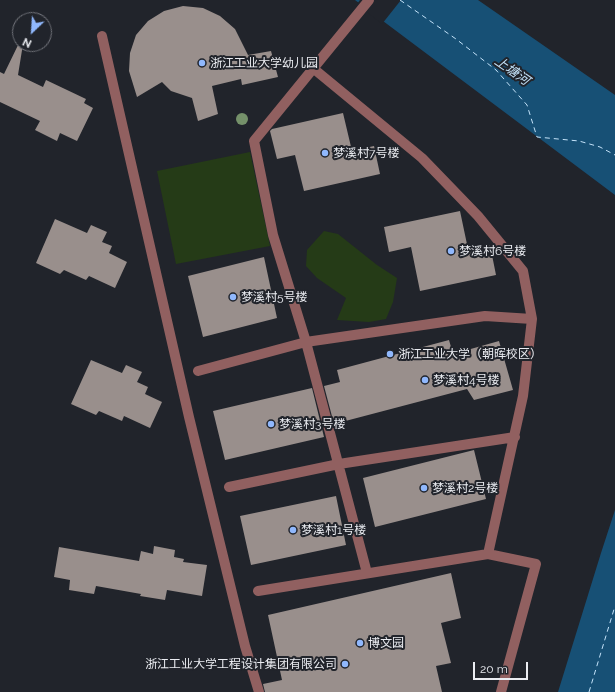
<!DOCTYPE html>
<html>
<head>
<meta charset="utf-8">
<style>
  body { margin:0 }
  #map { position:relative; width:615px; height:692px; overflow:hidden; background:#21242b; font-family:Raleway,sans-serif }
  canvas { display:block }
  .north { position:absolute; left:12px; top:12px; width:40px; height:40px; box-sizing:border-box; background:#21242b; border:1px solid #72747b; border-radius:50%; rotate:205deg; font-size:11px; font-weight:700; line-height:16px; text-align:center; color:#ebedf2 }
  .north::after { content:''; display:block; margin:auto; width:14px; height:18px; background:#90b8fd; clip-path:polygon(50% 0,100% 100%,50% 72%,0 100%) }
  .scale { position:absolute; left:473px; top:662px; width:55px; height:18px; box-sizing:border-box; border:2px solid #ebedf2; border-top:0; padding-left:5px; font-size:12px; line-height:14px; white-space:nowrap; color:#ebedf2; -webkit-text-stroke:3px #21242b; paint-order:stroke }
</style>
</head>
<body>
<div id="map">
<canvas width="615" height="692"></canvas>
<div class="north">N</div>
<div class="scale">20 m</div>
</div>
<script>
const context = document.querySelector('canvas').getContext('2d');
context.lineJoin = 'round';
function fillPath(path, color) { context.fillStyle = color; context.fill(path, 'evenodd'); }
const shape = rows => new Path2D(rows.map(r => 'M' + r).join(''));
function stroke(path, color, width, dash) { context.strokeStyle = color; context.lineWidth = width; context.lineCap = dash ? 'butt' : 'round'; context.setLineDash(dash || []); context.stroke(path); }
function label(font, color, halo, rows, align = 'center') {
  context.font = font + ' Raleway,"Noto Sans SC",sans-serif'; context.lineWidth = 4; context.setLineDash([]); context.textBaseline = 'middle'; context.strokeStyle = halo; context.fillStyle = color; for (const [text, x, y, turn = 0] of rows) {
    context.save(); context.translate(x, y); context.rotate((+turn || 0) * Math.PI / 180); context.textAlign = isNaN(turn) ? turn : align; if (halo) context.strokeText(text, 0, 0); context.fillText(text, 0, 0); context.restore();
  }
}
const green = shape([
  [250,152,270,246,176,264,157,171],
  [324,231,338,234,377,265,397,278,393,302,386,319,369,322,337,320,346,298,317,278,306,266,307,250]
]);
const water = shape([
  [355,0,478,0,615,95,615,195],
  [615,510,615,692,558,692,601,553]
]);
const pier = shape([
  [360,0,401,0,382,24,357,4]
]);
const ferry = shape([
  [400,0,456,39,496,70,527,105,537,137,579,141,600,147,615,155],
  [589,692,615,606]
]);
const building = shape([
  [183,6,203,8,220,16,235,29,248,55,271,51,278,77,242,85,241,79,212,86,218,114,198,121,192,98,171,91,162,82,137,97,129,71,130,53,136,35,148,21,164,11],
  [20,41,20,44,23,44,18,75,43,87,46,80,86,99,84,103,93,108,77,141,60,133,57,141,35,130,40,121,0,102,0,72,4,74],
  [343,113,352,151,374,146,380,174,304,191,295,155,277,159,270,131,272,129],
  [460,211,468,249,490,245,496,275,420,291,411,247,389,252,384,227],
  [55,219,87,233,91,225,107,232,102,242,112,246,109,253,127,262,115,288,89,276,86,280,64,270,60,274,36,263],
  [264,257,277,318,203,337,188,276],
  [449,340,453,354,499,341,513,390,474,400,467,389,334,424,324,386,340,382,337,370],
  [91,360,122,373,126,365,142,372,137,382,148,387,145,394,162,402,150,428,124,416,122,421,99,411,96,415,71,404],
  [312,388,324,437,225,460,213,411],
  [474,450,486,499,375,527,363,478],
  [336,496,346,545,251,565,240,516],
  [154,546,175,550,174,557,184,559,183,562,207,565,202,596,167,590,165,600,140,596,141,594,96,586,94,594,69,590,70,580,54,577,59,547,139,561,141,551,153,554],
  [451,573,461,618,441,623,451,663,436,666,442,692,265,692,263,684,282,680,268,615]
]);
const street = shape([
  [369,0,254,141,273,235,306,342,485,316,532,319],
  [102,36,189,417,245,646,259,692],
  [314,69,422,158,478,216,523,271,532,319,523,396,488,554,536,564,501,692],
  [198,371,306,342,367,573],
  [229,487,339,464,515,437],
  [258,591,488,554]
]);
const trees = [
  [242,119]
];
const markers = [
  [202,63,4,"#90b8fd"],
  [325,153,4,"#90b8fd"],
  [451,251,4,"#90b8fd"],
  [233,297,4,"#90b8fd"],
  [390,354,4,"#90b8fd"],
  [425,380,4,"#90b8fd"],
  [271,424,4,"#90b8fd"],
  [424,488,4,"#90b8fd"],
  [293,530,4,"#90b8fd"],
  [360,643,4,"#90b8fd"],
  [345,664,4,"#90b8fd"]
];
const poiNames = [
  ["浙江工业大学幼儿园",210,63],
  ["梦溪村7号楼",333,153],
  ["梦溪村6号楼",459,251],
  ["梦溪村5号楼",241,297],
  ["浙江工业大学（朝晖校区）",398,354],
  ["梦溪村4号楼",433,380],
  ["梦溪村3号楼",279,424],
  ["梦溪村2号楼",432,488],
  ["梦溪村1号楼",301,530],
  ["博文园",368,643],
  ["浙江工业大学工程设计集团有限公司",337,664,"right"]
];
const waterNames = [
  ["上塘河",512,71,35]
];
fillPath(green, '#253b17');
fillPath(water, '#175075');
fillPath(pier, '#21242b');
stroke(ferry, '#c4e3fa', 1, [5, 4]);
fillPath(building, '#998f8c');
stroke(street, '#916060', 10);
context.fillStyle = '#75916a';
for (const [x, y] of trees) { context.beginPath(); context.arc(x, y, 6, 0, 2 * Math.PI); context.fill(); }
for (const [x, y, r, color] of markers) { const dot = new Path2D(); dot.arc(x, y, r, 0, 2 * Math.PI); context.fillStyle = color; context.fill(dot); stroke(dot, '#21242b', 1.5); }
label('12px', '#ebedf2', '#21242b', poiNames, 'left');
label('italic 13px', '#c4e3fa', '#21242b', waterNames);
</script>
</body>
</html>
